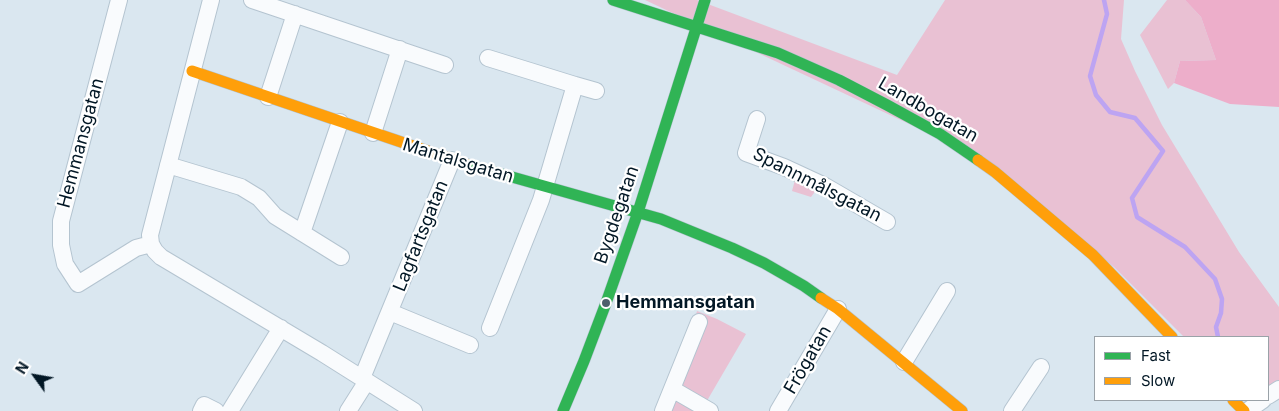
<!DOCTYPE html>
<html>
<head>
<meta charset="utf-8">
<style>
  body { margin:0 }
  #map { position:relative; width:1279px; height:411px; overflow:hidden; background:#dae7f0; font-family:Inter,sans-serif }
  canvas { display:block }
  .legend { position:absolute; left:1094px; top:336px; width:175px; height:65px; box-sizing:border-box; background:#fff; border:1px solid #9aa2a8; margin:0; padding:6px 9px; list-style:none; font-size:15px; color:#021725 }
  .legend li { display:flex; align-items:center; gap:10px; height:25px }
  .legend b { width:25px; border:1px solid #9aa2a8 }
  .north { position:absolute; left:10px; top:351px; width:50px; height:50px; -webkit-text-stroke:4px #fff; paint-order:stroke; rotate:302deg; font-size:14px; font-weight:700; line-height:20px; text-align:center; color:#021725 }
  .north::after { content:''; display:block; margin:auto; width:18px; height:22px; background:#021725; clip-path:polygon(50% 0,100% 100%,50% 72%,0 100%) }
</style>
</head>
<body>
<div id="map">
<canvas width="1279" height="411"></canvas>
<ul class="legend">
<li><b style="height:6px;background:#30b455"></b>Fast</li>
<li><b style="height:6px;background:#ff9f0a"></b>Slow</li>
</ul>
<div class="north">N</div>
</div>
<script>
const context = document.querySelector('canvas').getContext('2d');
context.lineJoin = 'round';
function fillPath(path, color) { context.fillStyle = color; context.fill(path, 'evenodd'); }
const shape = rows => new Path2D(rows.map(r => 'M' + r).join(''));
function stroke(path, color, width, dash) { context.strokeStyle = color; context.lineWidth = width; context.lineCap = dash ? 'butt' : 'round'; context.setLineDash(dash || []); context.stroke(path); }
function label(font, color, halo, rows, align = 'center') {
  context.font = font + ' Inter,sans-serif'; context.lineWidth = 4.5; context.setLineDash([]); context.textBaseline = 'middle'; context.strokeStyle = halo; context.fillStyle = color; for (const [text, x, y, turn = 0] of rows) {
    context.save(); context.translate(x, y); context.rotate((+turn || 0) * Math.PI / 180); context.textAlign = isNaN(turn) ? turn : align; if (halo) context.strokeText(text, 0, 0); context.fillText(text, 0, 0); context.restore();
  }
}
const green = shape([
  [645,0,697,0,897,75,945,0,1124,0,1121,39,1135,71,1162,125,1239,252,1279,307,1279,384,1268,387,1268,337,1184,337,1114,267,988,161],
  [1167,0,1185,0,1201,17,1216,60,1180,61,1174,83,1168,89,1140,35],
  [795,180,817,189,811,197,792,191],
  [697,311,717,319,746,334,701,411,669,411]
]);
const forest = shape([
  [1185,0,1279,0,1279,107,1230,104,1174,83,1180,61,1216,60,1201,17]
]);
const stream = shape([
  [1104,0,1107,14,1090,76,1096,95,1110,112,1135,118,1163,151,1132,198,1137,217,1185,247,1215,279,1222,299,1221,313,1216,327,1218,337]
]);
const street = shape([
  [119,0,61,221,61,245,65,264,78,284,136,248,151,244],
  [211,0,150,235,151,244,155,251,161,257,322,353,414,411],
  [252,0,445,65],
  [488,58,575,85],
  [268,97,295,14],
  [757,119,746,153,784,167,825,186,887,222],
  [373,133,400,49],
  [168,165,241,187,259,198,275,216,341,257],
  [302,233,340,122],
  [390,312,470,345],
  [490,328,541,200,575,85,596,91],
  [904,362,947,291],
  [362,378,452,160],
  [672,389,710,411],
  [1268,396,1279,389],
  [201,411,204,405,216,411],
  [230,411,281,328],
  [348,411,367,381],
  [663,411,699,322],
  [778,411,838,309],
  [1012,411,1041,367],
  [1247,411,1263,400]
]);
const fast = shape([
  [613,0,778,53,839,80,887,105,940,134,978,160],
  [466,164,661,219,732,248,764,263,804,286,821,298],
  [563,411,584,361,606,303,638,212,705,0]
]);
const slow = shape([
  [192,71,466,164],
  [978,160,995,172,1093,255,1172,337],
  [821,298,838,309,962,411],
  [1233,400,1244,411]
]);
const markers = [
  [606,303,5,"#4e606c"]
];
const streetNames = [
  ["Landbogatan",928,110,30],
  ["Hemmansgatan",81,143,-75],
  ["Mantalsgatan",458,161,17],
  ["Spannmålsgatan",817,185,27],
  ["Bygdegatan",617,215,-71],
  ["Lagfartsgatan",421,236,-68],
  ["Frögatan",808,360,-60]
];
const poiNames = [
  ["Hemmansgatan",616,303]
];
fillPath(green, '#e9c1d3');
fillPath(forest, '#edaeca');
stroke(stream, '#bda4f2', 4.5);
stroke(street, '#b4c4d0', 18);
stroke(fast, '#b4c4d0', 12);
stroke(slow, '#b4c4d0', 12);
stroke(street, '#f9fbfd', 16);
stroke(fast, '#30b455', 11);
stroke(slow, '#ff9f0a', 11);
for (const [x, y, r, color] of markers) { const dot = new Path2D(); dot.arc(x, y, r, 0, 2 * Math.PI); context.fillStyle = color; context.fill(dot); stroke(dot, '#fff', 2); }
label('18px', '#021725', '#fff', streetNames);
label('bold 18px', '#021725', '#fff', poiNames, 'left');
</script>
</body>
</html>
